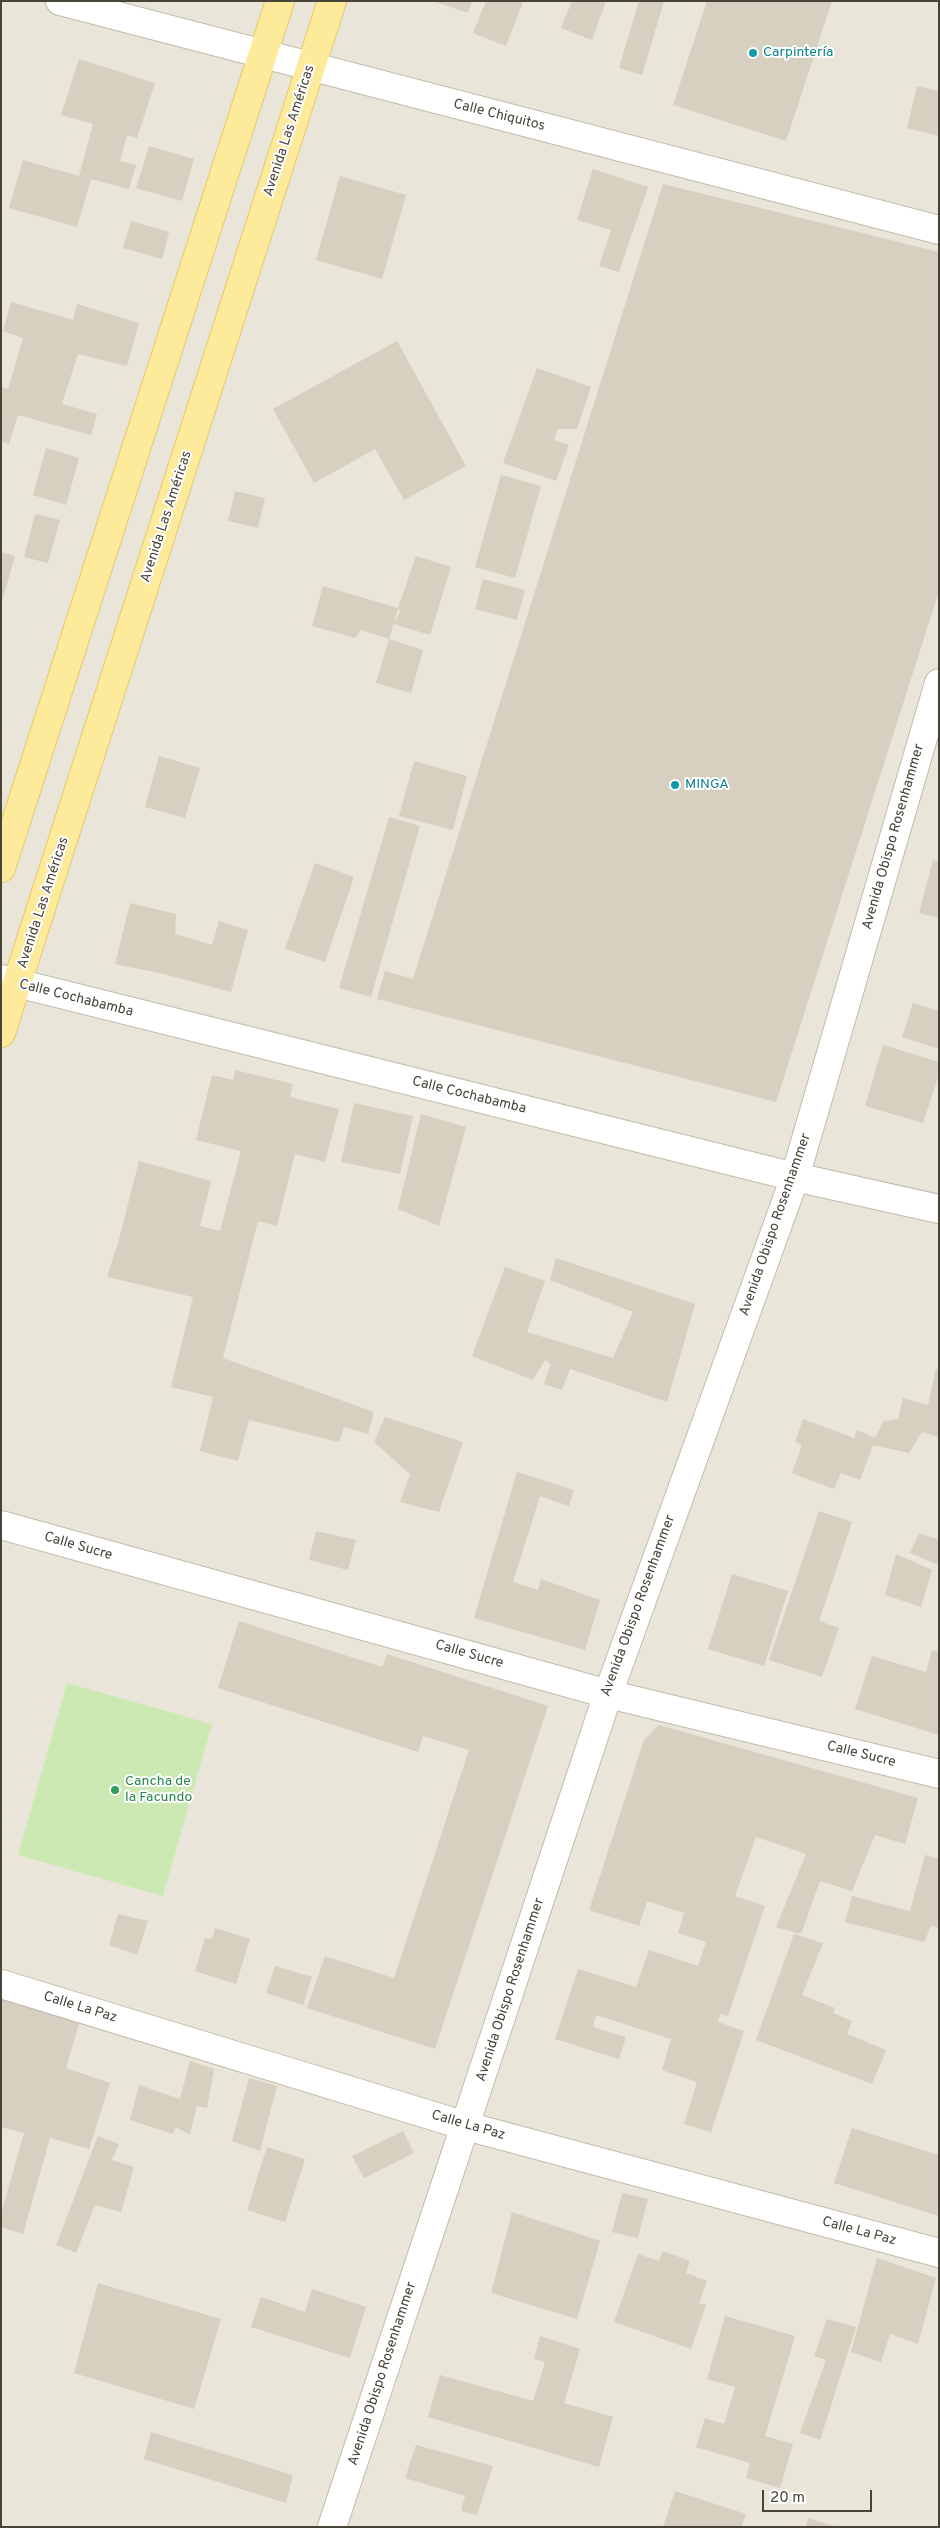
<!DOCTYPE html>
<html>
<head>
<meta charset="utf-8">
<style>
  body { margin:0 }
  #map { position:relative; width:940px; height:2528px; overflow:hidden; background:#f5f3ea; font-family:Overpass,sans-serif }
  canvas { display:block }
  .frame { position:absolute; inset:0; border:2px solid #494438; pointer-events:none }
  .scale { position:absolute; left:762px; top:2490px; width:110px; height:22px; box-sizing:border-box; border:2px solid #494438; border-top:0; padding-left:6px; font-size:15px; line-height:18px; white-space:nowrap; color:#494438; -webkit-text-stroke:4px #fff; paint-order:stroke }
</style>
</head>
<body>
<div id="map">
<canvas width="940" height="2528"></canvas>
<div class="frame"></div>
<div class="scale">20 m</div>
</div>
<script>
const context = document.querySelector('canvas').getContext('2d');
context.lineJoin = 'round';
function fillPath(path, color) { context.fillStyle = color; context.fill(path, 'evenodd'); }
const shape = rows => new Path2D(rows.map(r => 'M' + r).join(''));
function stroke(path, color, width, dash) { context.strokeStyle = color; context.lineWidth = width; context.lineCap = dash ? 'butt' : 'round'; context.setLineDash(dash || []); context.stroke(path); }
function label(font, color, halo, rows, align = 'center') {
  context.font = font + ' Overpass,sans-serif'; context.lineWidth = 4; context.setLineDash([]); context.textBaseline = 'middle'; context.strokeStyle = halo; context.fillStyle = color; for (const [text, x, y, turn = 0] of rows) {
    context.save(); context.translate(x, y); context.rotate((+turn || 0) * Math.PI / 180); context.textAlign = isNaN(turn) ? turn : align; if (halo) context.strokeText(text, 0, 0); context.fillText(text, 0, 0); context.restore();
  }
}
const residential = shape([
  [1,1,939,1,939,2527,1,2527]
]);
const green = shape([
  [67,1683,212,1724,163,1896,18,1855]
]);
const building = shape([
  [433,1,472,1,468,13],
  [486,1,523,2,506,46,473,33],
  [572,1,606,1,592,40,561,28],
  [639,1,664,1,642,75,619,68],
  [707,1,832,1,786,141,673,105],
  [79,59,155,83,137,138,127,135,120,161,136,165,129,189,91,179,77,227,9,208,23,160,79,176,93,124,61,115],
  [917,86,939,91,939,136,907,128],
  [149,146,194,159,182,201,136,188],
  [593,169,648,187,619,272,599,266,611,230,577,220],
  [340,176,406,195,382,279,316,260],
  [663,184,939,252,939,591,776,1102,377,999,385,971,413,979],
  [131,221,169,232,162,259,123,248],
  [11,302,73,320,77,304,139,323,127,366,78,354,62,404,97,414,91,435,18,415,9,444,1,441,1,387,8,389,23,338,3,331],
  [397,341,466,466,404,500,375,449,314,483,273,409],
  [537,368,591,387,577,429,558,429,554,440,569,445,556,481,503,463],
  [46,448,79,458,66,505,33,495],
  [501,475,541,486,515,578,475,567],
  [235,491,265,498,258,528,228,521],
  [35,514,60,520,48,563,24,557],
  [1,552,15,556,2,601,1,601],
  [416,556,451,567,430,635,393,624,400,612,398,608],
  [483,579,525,590,517,620,475,609],
  [323,586,398,608,389,639,361,630,355,638,312,626],
  [389,639,423,650,411,693,376,683],
  [159,756,200,768,185,818,145,807],
  [414,761,467,776,453,830,399,816],
  [389,817,420,826,371,997,339,988],
  [933,860,939,862,939,918,919,913],
  [315,863,354,877,325,962,285,949],
  [130,903,176,914,175,934,212,945,219,921,248,930,231,992,164,974,115,964],
  [913,1003,939,1011,939,1049,902,1037],
  [883,1045,939,1062,939,1074,923,1123,865,1106],
  [235,1070,293,1084,290,1097,339,1109,325,1162,295,1154,277,1226,258,1221,223,1358,374,1412,368,1434,344,1427,339,1442,249,1420,238,1461,200,1451,213,1397,171,1387,193,1297,107,1277,118,1243,139,1161,211,1181,200,1226,220,1231,241,1151,196,1140,212,1075,233,1080],
  [354,1103,413,1116,400,1174,341,1162],
  [421,1114,466,1127,439,1226,398,1209],
  [556,1258,695,1304,667,1402,570,1369,562,1390,544,1384,551,1364,545,1360,533,1380,472,1356,505,1267,545,1281,527,1332,613,1358,633,1312,550,1280],
  [936,1369,939,1370,939,1437,922,1432,909,1453,873,1445,860,1480,841,1473,834,1489,792,1473,802,1445,795,1442,803,1419,854,1438,857,1430,875,1438,884,1421,898,1419,903,1398,928,1405],
  [385,1417,463,1442,439,1512,400,1502,410,1474,374,1442],
  [517,1472,574,1490,569,1506,540,1496,513,1582,538,1590,541,1579,600,1600,585,1650,474,1618],
  [819,1511,852,1522,819,1621,839,1628,822,1677,769,1660],
  [316,1531,356,1540,348,1570,309,1560],
  [919,1533,939,1540,939,1565,910,1553],
  [896,1554,932,1570,921,1607,885,1595],
  [732,1574,788,1591,764,1666,708,1649],
  [239,1621,382,1667,387,1654,548,1706,435,2049,307,2008,325,1956,394,1978,469,1750,423,1736,418,1752,218,1688],
  [932,1650,939,1652,939,1735,855,1709,872,1656,926,1672],
  [659,1725,918,1798,905,1844,875,1835,852,1891,820,1881,801,1934,776,1927,806,1854,756,1837,735,1896,765,1906,728,2016,721,2014,718,2022,744,2031,711,2132,684,2124,697,2082,662,2070,671,2039,596,2015,593,2027,626,2037,619,2059,555,2039,578,1969,636,1987,649,1950,698,1966,706,1942,678,1933,684,1913,647,1901,639,1926,589,1910,644,1740],
  [925,1855,939,1859,939,1928,931,1926,924,1942,845,1922,852,1896,910,1911],
  [118,1914,148,1921,137,1955,109,1945],
  [215,1928,250,1939,236,1984,195,1971,205,1938,212,1939],
  [794,1934,823,1943,802,1995,835,2008,833,2013,852,2021,847,2034,886,2050,872,2084,756,2040],
  [275,1966,312,1977,303,2005,266,1993],
  [1,1993,81,2017,66,2068,110,2083,89,2149,50,2138,23,2234,1,2227,1,2214,24,2133,1,2127],
  [190,2061,214,2069,207,2108,197,2106,190,2134,175,2127,173,2134,130,2120,139,2085,180,2099],
  [249,2078,277,2086,260,2151,232,2141],
  [852,2128,939,2155,939,2216,834,2183],
  [403,2131,414,2153,364,2178,352,2156],
  [98,2136,119,2144,112,2160,134,2167,121,2212,95,2205,76,2253,56,2245],
  [267,2147,305,2159,285,2222,247,2210],
  [622,2193,648,2199,638,2238,612,2232],
  [512,2212,600,2241,577,2319,491,2293],
  [663,2251,690,2261,686,2273,707,2281,699,2303,706,2305,691,2349,614,2322,638,2254,659,2261],
  [877,2258,936,2278,918,2344,890,2334,881,2362,851,2352],
  [98,2283,221,2319,194,2409,74,2373],
  [312,2289,366,2307,350,2358,251,2327,261,2297,305,2312],
  [725,2316,795,2336,765,2436,793,2444,780,2488,746,2478,750,2463,696,2447,705,2418,724,2424,735,2387,707,2379],
  [827,2319,856,2327,820,2440,800,2433,826,2360,814,2356],
  [540,2336,580,2349,564,2403,613,2417,599,2467,428,2417,440,2375,533,2401,545,2362,534,2359],
  [151,2432,293,2475,286,2503,144,2459],
  [416,2445,493,2466,477,2515,461,2511,465,2496,405,2478],
  [675,2491,746,2514,741,2527,663,2527],
  [808,2518,833,2526,833,2527,806,2527]
]);
const minor = shape([
  [60,1,939,230],
  [1,979,795,1177,939,1209],
  [1,1525,608,1694,939,1774],
  [1,1984,466,2126,939,2253],
  [332,2527,608,1694,795,1177,939,683]
]);
const major = shape([
  [1,868,280,1],
  [1,1033,332,1]
]);
const markers = [
  [753,53,5,"#0f9aa8"],
  [675,785,5,"#0f9aa8"],
  [115,1790,5,"#2e9e5b"]
];
const cultureNames = [
  ["Carpintería",763,53],
  ["MINGA",685,785]
];
const streetNames = [
  ["Calle Chiquitos",499,116,14],
  ["Avenida Las Américas",290,131,-72],
  ["Avenida Las Américas",167,517,-72],
  ["Avenida Obispo Rosenhammer",894,837,-74],
  ["Avenida Las Américas",44,903,-72],
  ["Calle Cochabamba",76,999,14],
  ["Calle Cochabamba",469,1096,14],
  ["Avenida Obispo Rosenhammer",776,1225,-71],
  ["Calle Sucre",78,1547,16],
  ["Avenida Obispo Rosenhammer",639,1606,-70],
  ["Calle Sucre",469,1655,16],
  ["Calle Sucre",861,1755,14],
  ["Avenida Obispo Rosenhammer",511,1990,-72],
  ["Calle La Paz",80,2008,17],
  ["Calle La Paz",468,2126,16],
  ["Calle La Paz",859,2232,15],
  ["Avenida Obispo Rosenhammer",383,2374,-72]
];
const leisureNames = [
  ["Cancha de",125,1782],
  ["la Facundo",125,1798]
];
fillPath(residential, '#e9e5d8');
fillPath(green, '#cce8b3');
fillPath(building, '#d7cfbf');
stroke(minor, '#c0bbac', 30);
stroke(major, '#e4ca69', 30);
stroke(minor, '#fff', 28);
stroke(major, '#fdea9b', 28);
for (const [x, y, r, color] of markers) { const dot = new Path2D(); dot.arc(x, y, r, 0, 2 * Math.PI); context.fillStyle = color; context.fill(dot); stroke(dot, '#fff', 2); }
label('14px', '#0d838f', '#fff', cultureNames, 'left');
label('14px', '#494438', '#fff', streetNames);
label('14px', '#27864d', '#fff', leisureNames, 'left');
</script>
</body>
</html>
